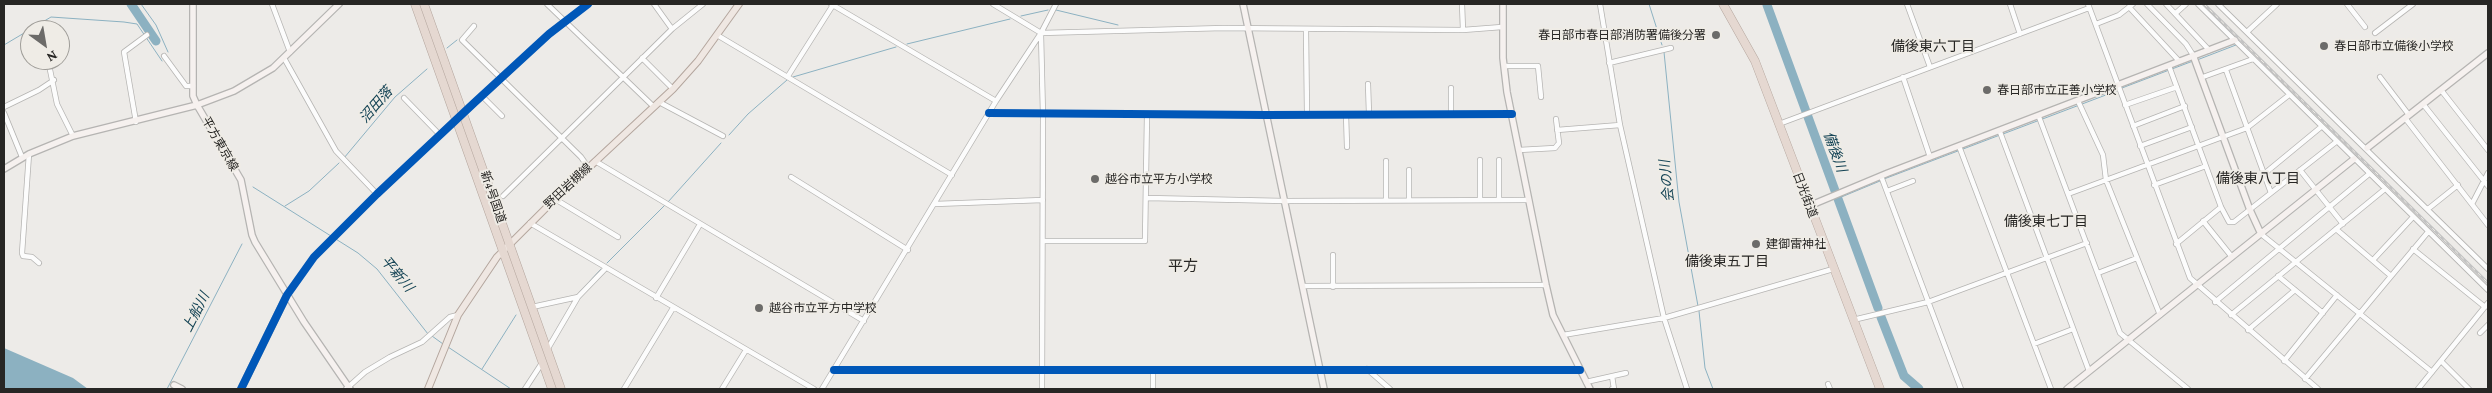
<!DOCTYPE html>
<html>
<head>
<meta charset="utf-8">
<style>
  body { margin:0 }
  #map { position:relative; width:2492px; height:393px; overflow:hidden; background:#edebe8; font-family:"Crimson Pro",serif }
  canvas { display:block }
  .frame { position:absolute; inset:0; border:5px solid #272624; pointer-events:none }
  .north { position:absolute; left:20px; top:20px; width:50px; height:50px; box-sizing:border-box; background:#efece6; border:1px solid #9f9d98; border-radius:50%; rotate:148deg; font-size:14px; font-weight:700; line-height:20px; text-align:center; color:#272624 }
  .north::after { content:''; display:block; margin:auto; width:18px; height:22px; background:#6c6b69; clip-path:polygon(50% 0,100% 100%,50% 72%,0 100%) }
</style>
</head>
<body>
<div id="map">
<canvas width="2492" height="393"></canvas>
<div class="frame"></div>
<div class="north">N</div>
</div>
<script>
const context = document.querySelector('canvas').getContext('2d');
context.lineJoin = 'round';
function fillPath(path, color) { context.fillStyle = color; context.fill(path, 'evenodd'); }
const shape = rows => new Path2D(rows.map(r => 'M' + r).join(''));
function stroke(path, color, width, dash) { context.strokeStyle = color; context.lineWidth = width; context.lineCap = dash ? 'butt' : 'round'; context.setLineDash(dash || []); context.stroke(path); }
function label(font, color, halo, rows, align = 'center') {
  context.font = font + ' "Crimson Pro","Noto Sans JP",serif'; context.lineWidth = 4; context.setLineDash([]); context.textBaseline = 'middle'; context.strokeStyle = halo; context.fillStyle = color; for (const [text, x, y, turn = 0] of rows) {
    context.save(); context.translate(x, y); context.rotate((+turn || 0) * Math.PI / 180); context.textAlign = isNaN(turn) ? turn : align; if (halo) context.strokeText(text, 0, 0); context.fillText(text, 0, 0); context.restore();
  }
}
const water = shape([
  [4,348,73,378,88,389,4,389]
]);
const stream = shape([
  [141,4,156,25,168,52],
  [196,4,196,5],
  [1649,4,1662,45],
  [1056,10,1118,25],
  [196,14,196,49],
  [1021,16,1048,10],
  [907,44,1010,19],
  [4,45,51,17,124,22,137,24,162,61],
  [447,48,457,40],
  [196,52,196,59],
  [1664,52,1679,202,1698,306],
  [2197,60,2236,45],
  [793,77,896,47],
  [2122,88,2193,61],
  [2003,134,2119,90],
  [729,135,748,114,787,80],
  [344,158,395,97,427,69],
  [1884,179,2000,135],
  [253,187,358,253,377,269,428,334],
  [1839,198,1880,181],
  [668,202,721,143],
  [285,206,309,191,339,163],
  [607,263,665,205],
  [578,294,601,269],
  [1699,311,1705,368,1713,389],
  [432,336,443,344],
  [448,347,511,389],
  [482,369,516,315],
  [167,389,242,244]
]);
const river = shape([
  [131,4,156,41],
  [1767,5,1878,308],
  [1881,317,1904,376,1919,389]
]);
const street = shape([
  [272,4,290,52],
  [547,4,654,107],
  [654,4,672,29],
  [831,4,996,101],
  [993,4,1041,33,1224,28,1463,30,1502,27],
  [1462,4,1463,30],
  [1600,4,1620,125,1664,318,1687,389],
  [1907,4,1930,67],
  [2010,4,2020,34],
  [2088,4,2190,278,2318,389],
  [2147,4,2186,44,2193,55],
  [2166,4,2209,50],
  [2198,4,2488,290],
  [2218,4,2488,269],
  [2347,4,2365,27],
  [2129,7,2179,61],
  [2176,13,2186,4],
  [2096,24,2119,15,2133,4],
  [474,26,462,40,581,157,588,167],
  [1306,30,1307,114],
  [2248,31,2277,4],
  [2375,33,2413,4],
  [1041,34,1043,115,1042,389],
  [717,35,952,175],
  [164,56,186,86,193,86],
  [284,58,336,151,377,194],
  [642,58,673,89],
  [48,60,57,104,73,136],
  [1609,63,1671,48],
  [1504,66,1538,66,1541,97],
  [2169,66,2221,207,2229,222,2234,222,2336,142],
  [2226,70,2271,193],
  [788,76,833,5],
  [1903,77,1930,157],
  [2203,77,2253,59],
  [2380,77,2409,115],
  [1368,84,1369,114],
  [1451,88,1451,115],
  [2441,90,2488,150],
  [482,96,502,116],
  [404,98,440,135],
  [2078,101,2103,155,2106,180,2160,315],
  [659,102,723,136],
  [2423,104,2488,186],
  [2125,105,2177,87],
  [4,107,39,90,54,80],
  [4,113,22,157],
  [989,113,1267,115,1512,114],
  [1346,114,1347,147],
  [462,115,549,34,588,4],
  [2039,117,2120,333,2188,389],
  [2405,118,2488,225],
  [136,122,124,52,147,35],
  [1779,124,2089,8],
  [2133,126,2185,106],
  [1557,130,1620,125],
  [2000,132,2089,371],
  [1959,146,2051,389],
  [2140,146,2192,127],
  [1519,150,1555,148,1559,143,1556,119],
  [29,154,22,253,23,256,32,257,39,263],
  [1499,160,1499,200],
  [595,161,864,321],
  [1386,161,1386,200],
  [2300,170,2343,224],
  [2264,174,2321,127],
  [1881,176,1961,389],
  [791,177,908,250],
  [2154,185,2206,166],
  [1887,191,1913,181],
  [2068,194,2247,128,2289,95],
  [503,196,672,29,703,4],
  [1147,198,1285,201,1529,200],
  [555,199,618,237],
  [1409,200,1409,170],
  [1480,200,1480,160],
  [935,204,1043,200],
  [2472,204,2488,173],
  [2428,209,2458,185],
  [2203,221,2232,257],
  [530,223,814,389],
  [2336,229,2391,276],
  [2261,234,2432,372],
  [1043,241,1145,241,1147,114],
  [2176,244,2221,207],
  [2413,249,2485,307],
  [1333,255,1333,287],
  [2373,260,2413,217],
  [2098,273,2137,258],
  [2278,276,2323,313],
  [1303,286,1546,285],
  [287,295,314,257,377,194,456,120],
  [656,298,699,226],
  [2215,302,2369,174],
  [532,307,578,297],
  [2231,315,2385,189],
  [1853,320,1928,302,2087,243],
  [2248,330,2295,290],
  [2480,333,2488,325],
  [1563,335,1664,318,1833,269],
  [2034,344,2073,329],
  [547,350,578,297,606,268],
  [2284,361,2337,295],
  [2441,361,2469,389],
  [1367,369,1390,389],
  [834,370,1580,370],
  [1153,370,1153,389],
  [1612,376,1614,389,1612,389],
  [2305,379,2428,232],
  [1586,382,1626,373],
  [1828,384,1830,389],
  [346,389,365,372,390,357,422,342,450,317,458,315],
  [525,389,542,363],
  [624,389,673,308],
  [722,389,746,350],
  [822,389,996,101,1041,33,1056,4],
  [2418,389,2488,303]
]);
const secondary = shape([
  [193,4,193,96,197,105,234,91,273,68,339,4],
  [1243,4,1324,389],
  [1503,4,1503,58,1507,92,1546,285,1553,315,1590,389],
  [2193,55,2250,210,2261,234],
  [2367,148,2488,53],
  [4,169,29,154,73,136,197,105,241,180,252,235,255,242,304,322,350,389],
  [1809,206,1888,173,2235,40],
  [174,385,182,389],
  [241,389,287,295],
  [2067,389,2354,159]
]);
const primary = shape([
  [428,389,458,315,497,257,555,199,673,89,698,61,739,4]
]);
const highway = shape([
  [415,4,552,389],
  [424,4,561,389],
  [1723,4,1755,61,1880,389]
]);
const rail = shape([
  [2204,4,2488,283]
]);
const cycleway = shape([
  [989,113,1267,115,1512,114],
  [834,370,1580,370],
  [241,389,287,295,314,257,377,194,474,103,549,34,588,4]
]);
const markers = [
  [1716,35,5,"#6c6b69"],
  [2324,46,5,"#6c6b69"],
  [1987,90,5,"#6c6b69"],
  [1095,179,5,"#6c6b69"],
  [1756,244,5,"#6c6b69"],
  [759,308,5,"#6c6b69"]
];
const poiNames = [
  ["春日部市春日部消防署備後分署",1706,35,"right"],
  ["春日部市立備後小学校",2334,46],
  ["春日部市立正善小学校",1997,90],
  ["越谷市立平方小学校",1105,179],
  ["建御雷神社",1766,244],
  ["越谷市立平方中学校",769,308]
];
const streetNames = [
  ["平方東京線",220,144,60],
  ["野田岩槻線",568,186,-43],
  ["日光街道",1805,195,69],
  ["新4号国道",493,197,71]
];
const neighbourhoodNames = [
  ["備後東六丁目",1933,47],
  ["備後東八丁目",2258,179],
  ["備後東七丁目",2046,222],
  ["備後東五丁目",1727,262]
];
const waterNames = [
  ["沼田落",376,105,-49],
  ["備後川",1835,152,70],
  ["会の川",1667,181,-96],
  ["平新川",397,274,50],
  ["上船川",196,312,-63]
];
const quarterNames = [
  ["平方",1183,266]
];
fillPath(water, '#8cb1c1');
stroke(stream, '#8cb1c1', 1);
stroke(river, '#8cb1c1', 9);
stroke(street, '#b5b4b2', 6);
stroke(secondary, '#b5b4b2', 8);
stroke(primary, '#b4a69e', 8);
stroke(highway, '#b4a69e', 9);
stroke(street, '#fcfcfc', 4.5);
stroke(secondary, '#f6f1ef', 5.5);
stroke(primary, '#efe7e2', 6);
stroke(highway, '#e5d8d1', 8);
stroke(rail, '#c2c2c2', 3);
stroke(rail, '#efece6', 1, [4]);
stroke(cycleway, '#0057b8', 8);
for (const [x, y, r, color] of markers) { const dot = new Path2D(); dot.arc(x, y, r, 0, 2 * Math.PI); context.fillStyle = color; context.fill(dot); stroke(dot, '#efece6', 2); }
label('12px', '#272624', '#efece6', poiNames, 'left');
label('12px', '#272624', '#efece6', streetNames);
label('14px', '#272624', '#efece6', neighbourhoodNames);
label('italic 14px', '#154456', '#efece6', waterNames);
label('15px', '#272624', '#efece6', quarterNames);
</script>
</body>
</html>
